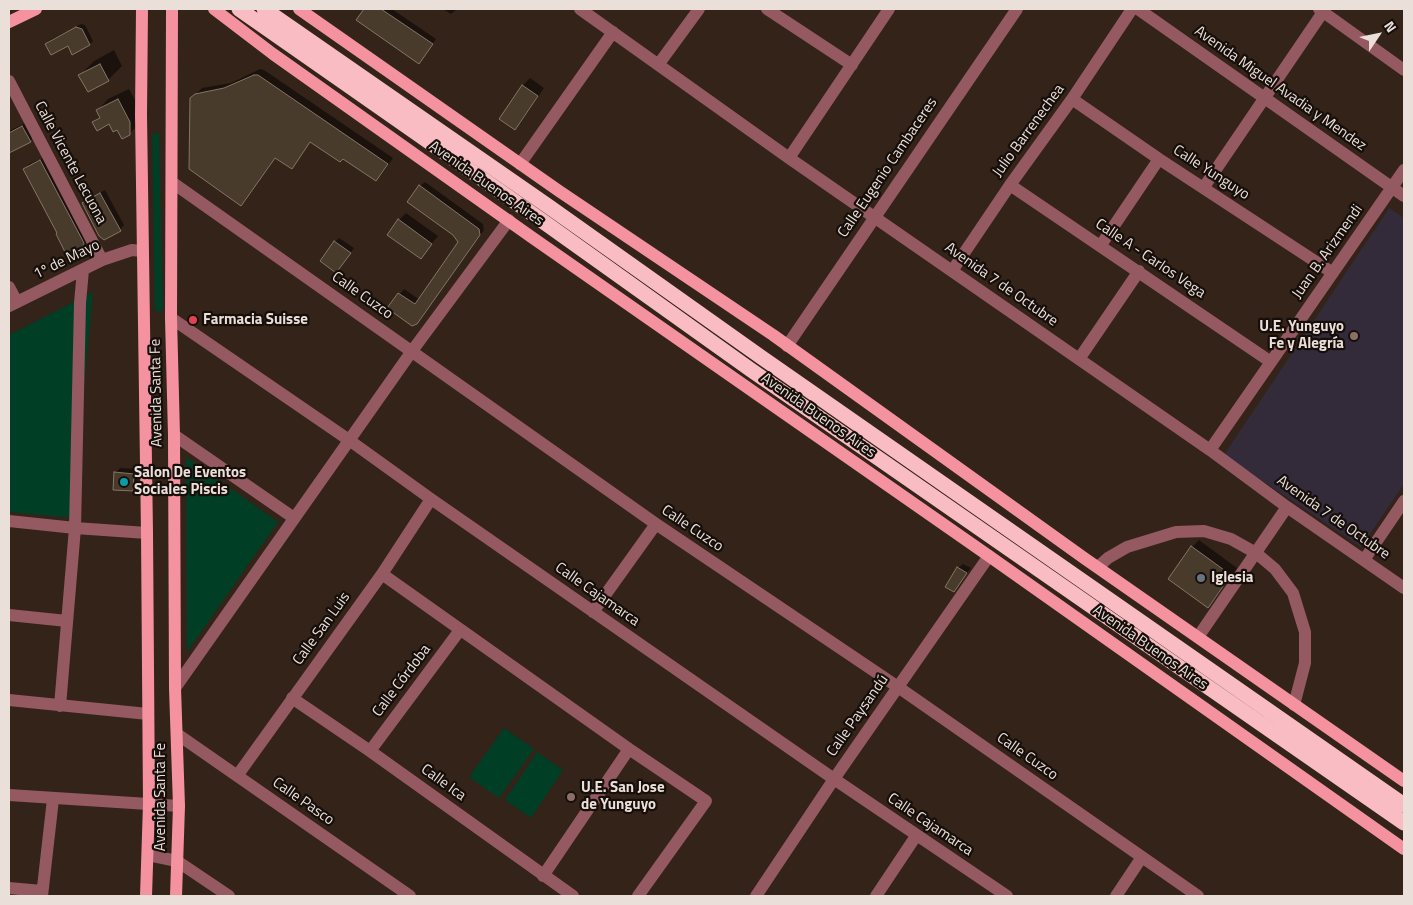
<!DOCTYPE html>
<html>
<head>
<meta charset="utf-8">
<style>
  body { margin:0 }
  #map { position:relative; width:1413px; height:905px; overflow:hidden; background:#342319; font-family:"Titillium Web",sans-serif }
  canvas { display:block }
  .frame { position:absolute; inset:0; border:10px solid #ebdfd9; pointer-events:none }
  .north { position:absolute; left:1353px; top:10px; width:50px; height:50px; -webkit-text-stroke:4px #160e0a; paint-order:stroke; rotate:56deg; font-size:14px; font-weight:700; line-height:20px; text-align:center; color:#ebdfd9 }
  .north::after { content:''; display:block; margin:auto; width:18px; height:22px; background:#ebdfd9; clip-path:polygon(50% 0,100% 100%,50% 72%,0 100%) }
</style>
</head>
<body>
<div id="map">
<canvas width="1413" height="905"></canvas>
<div class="frame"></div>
<div class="north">N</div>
</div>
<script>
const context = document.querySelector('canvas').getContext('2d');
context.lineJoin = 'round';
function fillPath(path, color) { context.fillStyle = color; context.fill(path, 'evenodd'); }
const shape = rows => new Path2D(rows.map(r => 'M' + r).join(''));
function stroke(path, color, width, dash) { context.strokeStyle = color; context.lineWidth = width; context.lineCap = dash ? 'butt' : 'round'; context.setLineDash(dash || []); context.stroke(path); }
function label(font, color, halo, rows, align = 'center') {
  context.font = font + ' "Titillium Web",sans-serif'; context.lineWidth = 4.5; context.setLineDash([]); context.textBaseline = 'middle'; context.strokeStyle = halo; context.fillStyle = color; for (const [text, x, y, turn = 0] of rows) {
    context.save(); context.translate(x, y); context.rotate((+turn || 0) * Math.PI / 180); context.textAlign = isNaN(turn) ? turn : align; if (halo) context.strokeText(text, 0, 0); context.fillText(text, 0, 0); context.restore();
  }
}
const education = shape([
  [1389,208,1404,218,1404,484,1361,547,1224,455]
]);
const green = shape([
  [159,133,163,310,159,312,155,310,152,134],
  [93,292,72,518,9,512,9,335],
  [186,457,278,522,187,652],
  [504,728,534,749,499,798,469,777],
  [537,752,563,770,531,818,505,800]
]);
const shadow = shape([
  [365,9,392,9,436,39,419,62,358,20],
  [443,9,457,9,451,14],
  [81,24,85,25,93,41,90,44,46,44,50,40],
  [114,50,122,66,108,80,80,75,94,61],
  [260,69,264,70,393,158,382,174,376,180,344,157,311,141,292,167,276,157,241,205,192,98,202,88,231,83],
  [530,78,544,88,521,122,514,129,500,119,523,85],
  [129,89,141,111,140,123,129,134,110,123,94,122,100,116,98,110,108,99],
  [27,122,34,137,30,141,12,151,9,145,9,131],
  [45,157,88,238,86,245,81,249,25,169,29,164],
  [425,182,483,224,484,230,421,318,389,308,404,289,420,300,459,242,420,186],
  [105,190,124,225,120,230,83,203,88,199],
  [406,213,438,236,421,257,399,220],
  [339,238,354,248,336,272,335,242],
  [120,468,138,469,137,486,133,490,115,473],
  [1199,540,1237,568,1215,599,1208,606,1192,547],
  [963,564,971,568,954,590,958,568]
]);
const building = shape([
  [364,9,381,9,433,44,419,64,356,20,364,9],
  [76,27,82,29,90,45,72,55,68,46,51,55,45,44,76,27],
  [100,64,109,81,88,92,78,75,100,64],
  [254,75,258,75,388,164,376,181,343,159,340,162,310,142,292,169,275,158,241,206,189,169,190,98,195,94,224,88,254,75],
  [522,85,538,96,515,130,499,119,522,85],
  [118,99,130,122,130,135,122,139,117,130,113,132,109,124,97,131,92,122,100,118,96,110,118,99],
  [22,126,31,142,9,153,9,133,22,126],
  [40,160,84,243,82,251,68,258,56,234,57,233,23,169,40,160],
  [419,185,479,229,480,235,417,324,412,326,387,308,398,293,415,304,458,242,453,235,407,202,419,185],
  [100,193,121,231,104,240,99,236,82,203,100,193],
  [398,219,432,244,421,259,387,235,398,219],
  [334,241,351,253,336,273,320,261,334,241],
  [114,472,134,474,133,491,113,490,114,472],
  [1191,546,1231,575,1208,608,1168,579,1191,546],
  [957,567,967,573,954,592,945,587,957,567]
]);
const minor = shape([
  [580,9,789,158,1210,450,1287,507,1404,588],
  [767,9,852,65],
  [1138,9,1404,196],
  [1319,9,1404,70],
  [658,65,699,9],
  [9,81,102,260],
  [1072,99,1159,159,1333,273],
  [789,158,889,9],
  [520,164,613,32],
  [173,183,656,524,898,687,1198,896],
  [1010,185,1271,362],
  [1204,187,1323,12],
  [1101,245,1159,159],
  [952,271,1010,185,1072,99,1132,9],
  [9,287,17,302],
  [9,306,102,260,132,250,142,251],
  [171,318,349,440,431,499,834,779,1007,896],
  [787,346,1017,9],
  [1079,359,1139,271],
  [174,435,294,518],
  [1210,450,1404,170],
  [9,521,75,528,147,533],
  [1364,560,1404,501],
  [1098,567,1108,558,1127,547,1176,532,1204,531,1231,539,1256,553,1275,569,1293,593,1305,632,1305,663,1294,705],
  [382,574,629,749,706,801,638,896],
  [593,612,656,524],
  [9,615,67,621],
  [1198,637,1287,507],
  [175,688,412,351,509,220],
  [292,698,370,751,573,896],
  [9,700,148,714],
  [60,706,75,528,80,303,83,270],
  [177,734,410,896],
  [370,751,460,630],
  [237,776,382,574,431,499],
  [9,795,179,806],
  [148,855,177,861,229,896],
  [543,876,629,749],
  [9,888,42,891],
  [42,896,53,799],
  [756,896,834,779,989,556],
  [876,896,916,836],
  [1116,896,1142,857]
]);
const major = shape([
  [142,9,141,115,147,533,149,804,146,896],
  [172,9,171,318,174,435,175,688,179,806,176,896],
  [214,9,273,54,530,236,989,556,1404,849],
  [299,9,559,191,773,335,1084,558,1404,781],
  [9,22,36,9]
]);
const highway = shape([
  [239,9,541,220,751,370,1404,823],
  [264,9,548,206,761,357,1404,805]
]);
const markers = [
  [193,320,5,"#e0444e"],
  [1354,336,5,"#8d6e63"],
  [124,482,5,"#0f9aa8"],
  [1201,578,5,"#6b7280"],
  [571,797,5,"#8d6e63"]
];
const streetNames = [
  ["Avenida Miguel Avadia y Mendez",1280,89,35],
  ["Julio Barrenechea",1029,131,-54],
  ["Calle Vicente Lecuona",70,163,62],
  ["Calle Eugenio Cambaceres",888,168,-56],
  ["Calle Yunguyo",1211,173,33],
  ["Avenida Buenos Aires",486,184,35],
  ["Juan B. Arizmendi",1328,252,-55],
  ["Calle A - Carlos Vega",1150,259,34],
  ["1º de Mayo",67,260,-26],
  ["Avenida 7 de Octubre",1001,285,35],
  ["Calle Cuzco",362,296,35],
  ["Avenida Santa Fe",157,393,-91],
  ["Avenida Buenos Aires",818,416,35],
  ["Avenida 7 de Octubre",1333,518,35],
  ["Calle Cuzco",692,529,34],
  ["Calle Cajamarca",597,595,35],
  ["Calle San Luis",322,629,-54],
  ["Avenida Buenos Aires",1150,648,35],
  ["Calle Córdoba",402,681,-53],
  ["Calle Paysandú",858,716,-55],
  ["Calle Cuzco",1027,757,35],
  ["Calle Ica",443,783,36],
  ["Avenida Santa Fe",161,797,-90],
  ["Calle Pasco",303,802,35],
  ["Calle Cajamarca",930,825,34]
];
const poiNames = [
  ["Farmacia Suisse",203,320],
  ["U.E. Yunguyo",1344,327,"right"],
  ["Fe y Alegría",1344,344,"right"],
  ["Salon De Eventos",134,473],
  ["Sociales Piscis",134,490],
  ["Iglesia",1211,578],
  ["U.E. San Jose",581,788],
  ["de Yunguyo",581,805]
];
fillPath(education, '#332b3a');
fillPath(green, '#003e26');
fillPath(shadow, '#0007');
fillPath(building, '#483b2c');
stroke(building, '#847665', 1);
stroke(minor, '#955961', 12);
stroke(major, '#f592a0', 12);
stroke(highway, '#f9bcc3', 15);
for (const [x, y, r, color] of markers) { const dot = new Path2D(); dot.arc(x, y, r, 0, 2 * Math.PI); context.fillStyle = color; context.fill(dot); stroke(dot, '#160e0a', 2); }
label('15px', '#ebdfd9', '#160e0a', streetNames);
label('bold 15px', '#ebdfd9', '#160e0a', poiNames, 'left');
</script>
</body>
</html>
